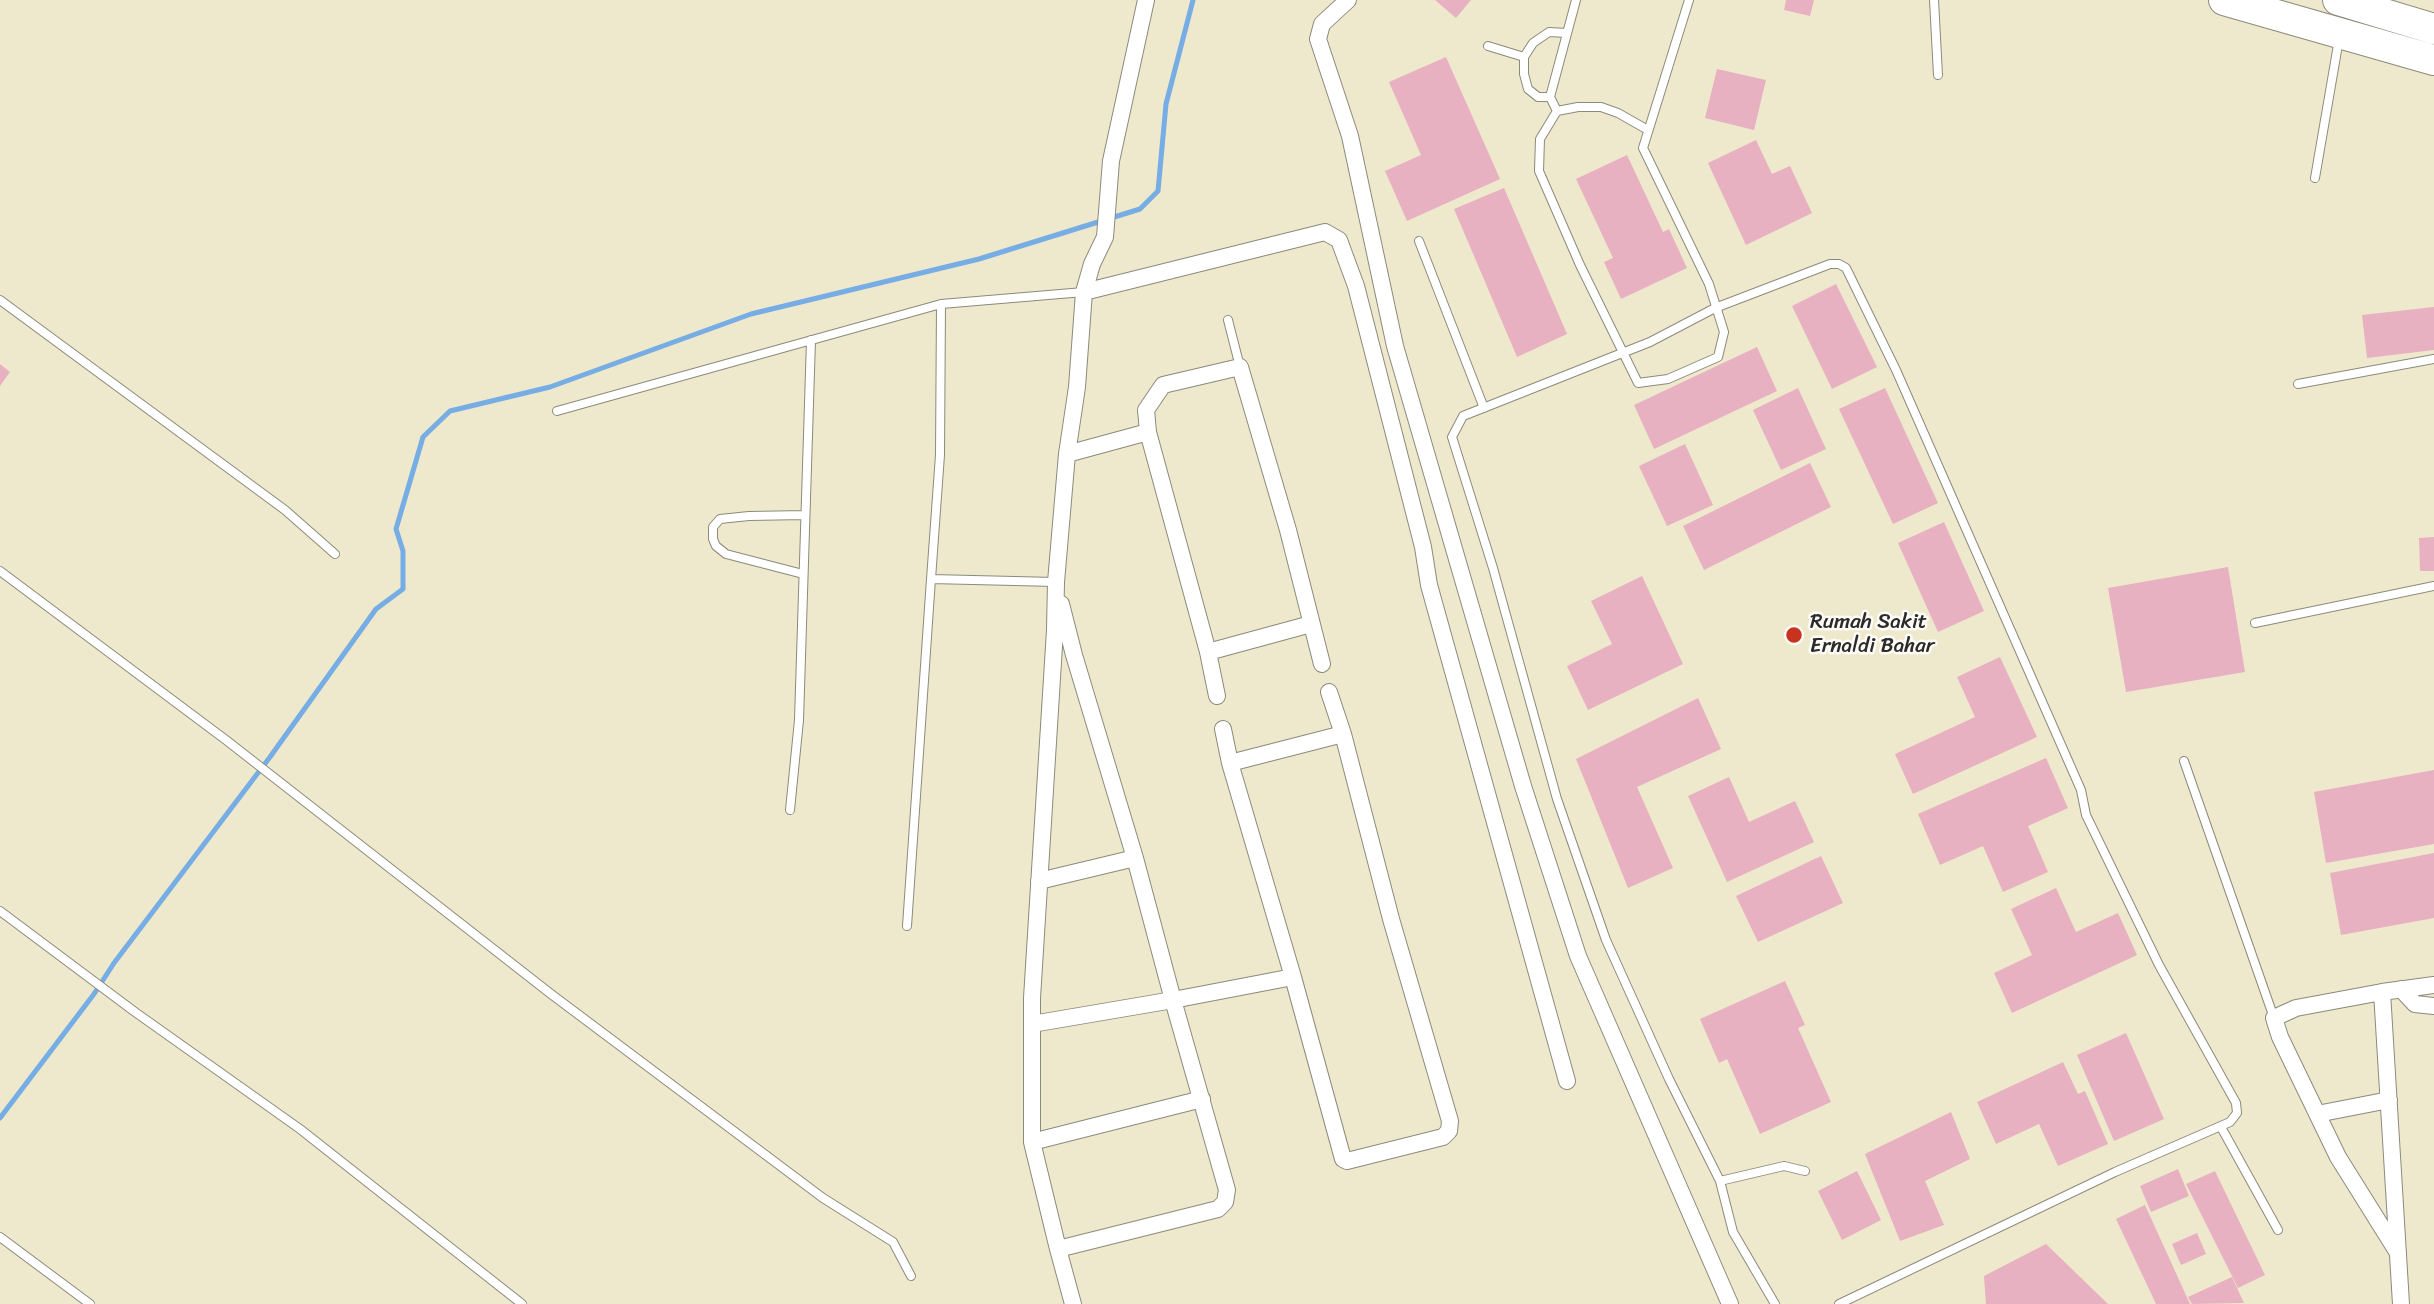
<!DOCTYPE html>
<html>
<head>
<meta charset="utf-8">
<style>
  body { margin:0 }
  canvas { display:block; background:#eee8cc }
</style>
</head>
<body>
<canvas width="2434" height="1304"></canvas>
<script>
const context = document.querySelector('canvas').getContext('2d');
context.lineJoin = 'round';
const shape = rows => new Path2D(rows.map(r => 'M' + r).join(''));
function stroke(path, color, width, dash) { context.strokeStyle = color; context.lineWidth = width; context.lineCap = dash ? 'butt' : 'round'; context.setLineDash(dash || []); context.stroke(path); }
function fillPath(path, color) { context.fillStyle = color; context.fill(path, 'evenodd'); }
function label(font, color, halo, rows, align = 'center') {
  context.font = font + ' Sriracha,sans-serif'; context.lineWidth = 5; context.setLineDash([]); context.textBaseline = 'middle'; context.strokeStyle = halo; context.fillStyle = color; for (const [text, x, y, turn = 0] of rows) {
    context.save(); context.translate(x, y); context.rotate((+turn || 0) * Math.PI / 180); context.textAlign = isNaN(turn) ? turn : align; if (halo) context.strokeText(text, 0, 0); context.fillText(text, 0, 0); context.restore();
  }
}
const stream = shape([
  [0,1118,94,994,114,963,270,757,376,609,403,589,403,551,396,529,423,437,450,411,550,387,751,314,979,259,1140,209,1158,191,1166,104,1193,0]
]);
const building = shape([
  [1435,0,1471,0,1456,18],
  [1786,0,1814,0,1810,16,1784,10],
  [1446,57,1500,179,1407,221,1385,171,1421,155,1389,82],
  [1717,69,1766,80,1754,130,1705,118],
  [1756,140,1772,174,1790,166,1812,213,1746,245,1708,163],
  [1627,155,1663,232,1669,229,1687,268,1621,299,1604,262,1613,258,1576,179],
  [1504,188,1567,334,1517,357,1454,209],
  [1836,284,1877,367,1832,389,1792,306],
  [2434,307,2434,350,2367,358,2362,315],
  [1757,347,1777,391,1654,449,1634,405],
  [0,364,10,372,0,386],
  [1798,388,1826,449,1781,470,1753,410],
  [1885,388,1938,503,1893,524,1839,409],
  [1685,444,1713,505,1667,526,1639,466],
  [1810,463,1831,507,1704,570,1683,526],
  [1944,522,1984,611,1938,632,1898,543],
  [2434,537,2434,571,2420,571,2419,538],
  [2228,567,2245,672,2126,692,2108,588],
  [1642,576,1683,664,1588,710,1567,666,1612,644,1591,601],
  [2000,657,2037,737,1913,794,1895,754,1975,717,1957,677],
  [1698,698,1721,749,1637,787,1673,868,1628,888,1576,759],
  [2046,758,2068,808,2028,826,2048,872,2003,892,1983,846,1940,865,1918,814],
  [2434,770,2434,844,2326,863,2314,792],
  [1729,777,1749,822,1795,801,1814,842,1727,882,1688,796],
  [2434,853,2434,918,2341,935,2330,873],
  [1821,856,1843,903,1758,942,1736,896],
  [2056,888,2076,932,2118,913,2137,955,2012,1013,1994,973,2032,955,2011,909],
  [1785,981,1805,1025,1798,1028,1831,1102,1760,1134,1727,1059,1719,1063,1700,1019],
  [2126,1033,2164,1119,2114,1141,2077,1055],
  [2063,1062,2078,1094,2085,1091,2108,1144,2058,1166,2039,1124,1996,1144,1977,1102],
  [1951,1112,1970,1159,1925,1181,1944,1225,1900,1241,1865,1154],
  [2178,1169,2189,1196,2151,1212,2140,1186],
  [1857,1171,1881,1220,1842,1240,1818,1191],
  [2215,1171,2265,1275,2238,1288,2186,1184],
  [2145,1205,2190,1304,2156,1304,2116,1219],
  [2197,1233,2206,1254,2181,1265,2172,1244],
  [2046,1244,2108,1304,1986,1304,1984,1276],
  [2232,1277,2244,1303,2192,1304,2188,1297]
]);
const lane = shape([
  [1576,0,1550,97,1557,111,1578,107,1601,107,1618,113,1648,130],
  [1934,0,1938,75],
  [1488,46,1524,57],
  [1550,97,1538,97,1528,89,1524,74,1524,57,1533,43,1549,32,1567,33],
  [1557,111,1540,139,1539,171,1580,265,1638,383,1668,379,1718,357,1724,332,1709,284,1643,148,1689,0],
  [2315,178,2339,39],
  [1419,241,1484,408],
  [0,300,285,510,335,554],
  [1228,320,1240,367],
  [2298,384,2434,359],
  [557,411,941,304],
  [0,571,226,740,551,994,823,1198,893,1242,911,1276],
  [803,574,726,554,716,546,713,539,713,527,720,519,749,516,805,515],
  [1056,582,931,579,940,455,941,304,1084,292],
  [2255,623,2434,586],
  [2184,761,2274,1018],
  [790,810,799,720,811,340],
  [0,911,135,1012,300,1129,522,1304],
  [907,926,931,579],
  [2221,1127,2278,1230],
  [1720,1181,1784,1166,1805,1171],
  [0,1237,90,1304],
  [1775,1304,1733,1232,1720,1181,1669,1079,1606,940,1557,799,1493,568,1452,437,1463,416,1650,342,1715,308,1830,264,1839,264,1846,268,1896,370,2081,790,2086,815,2159,965,2236,1103,2237,1113,2230,1122,2115,1172,1839,1304]
]);
const street = shape([
  [1348,0,1322,24,1318,39,1350,136,1395,346,1523,786,1578,956,1730,1304],
  [1084,292,1325,232,1339,240,1356,286,1423,547,1429,585,1567,1081],
  [1148,432,1146,410,1163,385,1240,367,1288,530,1322,664],
  [1067,454,1148,432,1208,652,1217,696],
  [1061,604,1074,655,1135,858,1173,1000,1293,977,1230,763,1223,729],
  [1208,652,1311,624],
  [1230,763,1343,734],
  [1039,881,1135,858],
  [1293,977,1343,1159,1347,1161,1443,1137,1449,1131,1450,1121,1391,919,1343,734,1329,692],
  [2401,989,2415,1004,2434,1006],
  [2382,992,2296,1008,2274,1018,2280,1037,2338,1157,2398,1253],
  [1032,1024,1173,1000,1227,1190,1225,1202,1218,1209,1058,1249,1032,1142,1032,998,1055,630,1056,582,1067,454,1077,387,1084,292,1092,264,1105,237,1111,161,1146,0],
  [2317,1114,2389,1100],
  [1032,1142,1202,1099],
  [1058,1249,1073,1304],
  [2401,1304,2382,992,2434,985]
]);
const highway = shape([
  [2224,0,2434,60],
  [2338,0,2434,29]
]);
const markers = [
  [1794,635,9,"#c8321e"]
];
const poiNames = [
  ["Rumah Sakit",1810,623],
  ["Ernaldi Bahar",1810,647]
];
stroke(stream, '#75ade4', 5);
fillPath(building, '#e8b1c1');
stroke(lane, '#8c8a7c', 10);
stroke(street, '#8c8a7c', 18);
stroke(highway, '#8c8a7c', 32);
stroke(lane, '#fff', 8);
stroke(street, '#fff', 16);
stroke(highway, '#fff', 30);
for (const [x, y, r, color] of markers) { const dot = new Path2D(); dot.arc(x, y, r, 0, 2 * Math.PI); context.fillStyle = color; context.fill(dot); stroke(dot, '#fdfcf7', 2.5); }
label('21px', '#2b2b2b', '#fdfcf7', poiNames, 'left');
</script>
</body>
</html>
